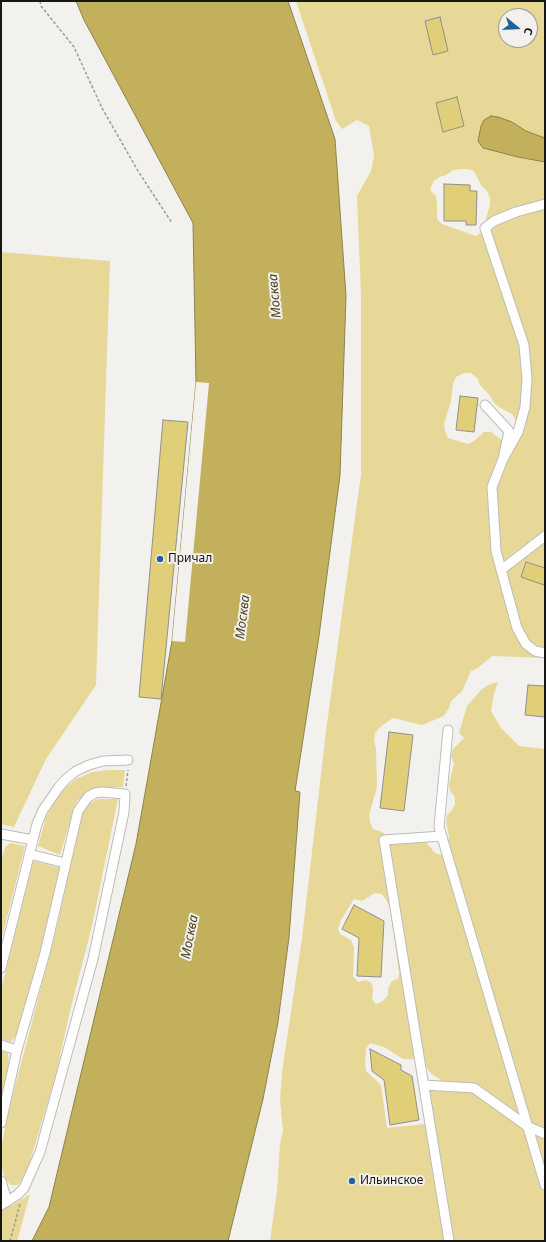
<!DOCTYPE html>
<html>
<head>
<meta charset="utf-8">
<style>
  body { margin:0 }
  #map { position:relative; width:546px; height:1242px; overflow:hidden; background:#f2f1ed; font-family:"Noto Sans",sans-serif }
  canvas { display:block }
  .frame { position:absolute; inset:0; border:2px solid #171716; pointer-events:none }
  .north { position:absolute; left:498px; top:8px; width:40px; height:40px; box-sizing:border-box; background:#f2f1ed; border:1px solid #9a9a97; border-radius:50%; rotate:108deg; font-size:11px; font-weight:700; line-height:16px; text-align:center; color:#171716 }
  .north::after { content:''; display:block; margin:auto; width:14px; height:18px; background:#206298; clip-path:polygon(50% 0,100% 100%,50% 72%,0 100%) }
</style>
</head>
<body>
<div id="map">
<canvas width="546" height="1242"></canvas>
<div class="frame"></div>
<div class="north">С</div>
</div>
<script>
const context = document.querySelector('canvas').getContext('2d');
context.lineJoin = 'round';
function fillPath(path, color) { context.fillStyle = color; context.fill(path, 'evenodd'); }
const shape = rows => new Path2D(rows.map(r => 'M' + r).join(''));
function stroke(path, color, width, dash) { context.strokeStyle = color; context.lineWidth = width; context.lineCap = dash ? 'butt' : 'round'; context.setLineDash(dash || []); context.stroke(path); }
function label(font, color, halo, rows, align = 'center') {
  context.font = font + ' "Noto Sans",sans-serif'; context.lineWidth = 4; context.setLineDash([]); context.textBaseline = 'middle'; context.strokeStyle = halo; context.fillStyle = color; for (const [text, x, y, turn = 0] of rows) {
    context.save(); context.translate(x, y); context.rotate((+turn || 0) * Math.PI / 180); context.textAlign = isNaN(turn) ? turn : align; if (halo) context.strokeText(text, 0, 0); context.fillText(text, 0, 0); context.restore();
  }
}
const green = shape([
  [296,1,545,1,545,138,526,131,512,122,483,148,518,157,545,162,545,658,492,656,478,668,471,671,462,691,451,701,449,708,444,716,422,725,393,718,380,727,375,733,374,741,376,748,377,787,369,815,370,822,373,829,382,832,393,841,420,838,426,842,435,853,442,855,447,851,449,836,446,822,447,815,452,810,455,804,455,797,450,791,449,784,454,763,451,756,453,749,464,738,459,733,467,706,482,689,488,685,498,682,494,694,491,711,501,728,519,746,545,749,545,1241,270,1241,277,1190,280,1144,283,1130,280,1101,282,1072,302,938,326,731,361,474,361,295,357,196,371,171,374,156,369,126,357,120,342,129,336,121],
  [506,16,530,16,530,40,506,40],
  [459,169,467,169,474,171,481,185,487,191,490,198,490,205,482,232,476,236,442,224,437,219,437,203,436,196,430,190,433,182,439,177,446,175,452,171],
  [464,373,471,373,477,378,480,385,490,396,494,403,499,407,512,414,516,420,515,427,510,440,503,441,491,432,484,432,474,441,468,444,448,438,445,431,444,424,451,401,453,384,456,377],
  [375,893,382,894,390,906,399,972,398,979,392,981,388,988,388,995,383,1001,376,1004,372,999,373,991,372,983,366,980,358,982,353,976,354,947,351,940,340,934,338,929,341,920,354,899,362,901],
  [370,1043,384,1047,403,1059,419,1060,425,1063,428,1070,433,1075,440,1079,438,1085,431,1088,428,1095,429,1117,425,1124,387,1128,381,1085,366,1071,365,1064,366,1049],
  [1,252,110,261,96,685,46,759,14,827,1,824],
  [108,770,125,770,123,787,95,789,88,791,78,800,75,805,60,855,38,846,46,817,54,803,64,789,76,779,92,772],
  [98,799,118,799,92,926,70,1011,56,1074,26,1175,18,1185,11,1185,5,1180,1,1162,1,1151,7,1117,57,927,81,815,88,804],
  [10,843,25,846,1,941,1,861,5,847],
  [33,861,61,868,21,1028,11,1042,1,1039,1,990],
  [1,1051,8,1053,9,1065,1,1102],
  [30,1194,17,1241,1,1241,1,1209,13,1205]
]);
const water = shape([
  [76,1,288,1,335,139,346,296,340,475,319,636,295,791,300,792,289,937,278,1022,263,1099,228,1241,32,1241,49,1207,136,844,172,641,196,382,193,223,84,20,76,1],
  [491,116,498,117,512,122,526,131,545,138,545,162,518,157,483,148,478,141,481,126,484,120,491,116]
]);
const pier = shape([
  [196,382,209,383,185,642,172,641]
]);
const building = shape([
  [440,17,448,51,433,55,425,21,440,17],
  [457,97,464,126,443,132,436,103,457,97],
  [444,184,470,185,470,191,477,191,476,225,466,225,466,221,444,221,444,184],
  [460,396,478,398,474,432,456,430,460,396],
  [163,420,188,422,161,699,139,697,163,420],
  [526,562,545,568,545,580,544,585,521,577,526,562],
  [528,685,545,686,545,717,525,715,528,685],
  [389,732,413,735,404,811,380,808,389,732],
  [354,905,384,921,381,977,357,976,359,938,342,929,354,905],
  [370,1049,401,1065,401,1070,412,1076,419,1120,390,1125,384,1080,372,1071,370,1049]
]);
const path = shape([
  [40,1,41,6,74,47,102,108,138,171,172,223],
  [126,786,128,770],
  [10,1241,20,1204]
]);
const minor = shape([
  [485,405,509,431,503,459,492,487,496,551,517,628,526,644,535,651,545,653],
  [503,459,518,432,525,407,527,379,524,345,485,228,494,221,516,212,545,204],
  [501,570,545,536],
  [448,730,439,827,545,1185],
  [1,834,33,840],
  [442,836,384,840,449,1241],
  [29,854,65,863],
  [1,968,37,824,43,810,59,787,66,779,76,771,89,765,103,761,128,760],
  [1,1045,17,1050],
  [424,1085,474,1088,527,1126,545,1134],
  [1,1123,17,1050,45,953,78,811,88,797,95,793,102,792,125,794,124,812,93,959,40,1152,24,1188,17,1195,1,1205],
  [1,1181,7,1202]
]);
const markers = [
  [160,559,4,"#206298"],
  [352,1181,4,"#206298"]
];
const poiNames = [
  ["Причал",168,559],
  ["Ильинское",360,1181]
];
const waterNames = [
  ["Москва",275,296,-95],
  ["Москва",243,617,-83],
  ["Москва",190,937,-79]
];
fillPath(green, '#e7d898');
fillPath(water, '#c3b05c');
stroke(water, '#8f8247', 1);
fillPath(pier, '#f2f1ed');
fillPath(building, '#e1ce79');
stroke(building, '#908f8c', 1);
stroke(minor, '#bdbcb9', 11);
stroke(path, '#9b9b98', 1.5, [3, 2]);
stroke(minor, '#fff', 9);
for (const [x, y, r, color] of markers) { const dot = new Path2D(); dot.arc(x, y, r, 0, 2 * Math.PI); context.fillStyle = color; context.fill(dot); stroke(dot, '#f2f1ed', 1.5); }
label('12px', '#171716', '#f2f1ed', poiNames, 'left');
label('italic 13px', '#49411d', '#f2f1ed', waterNames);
</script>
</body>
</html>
